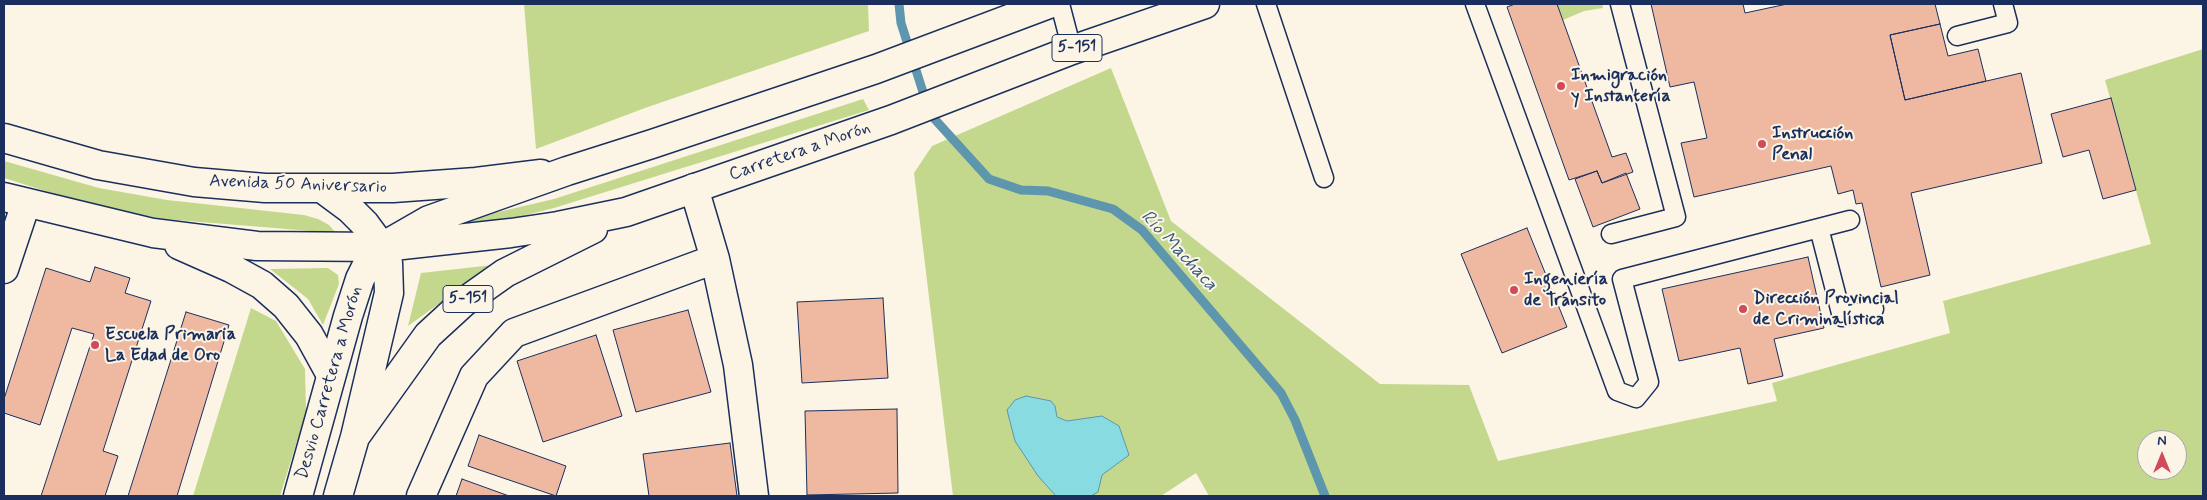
<!DOCTYPE html>
<html>
<head>
<meta charset="utf-8">
<style>
  body { margin:0 }
  #map { position:relative; width:2207px; height:500px; overflow:hidden; background:#fcf5e5; font-family:Mynerve,sans-serif }
  canvas { display:block }
  .frame { position:absolute; inset:0; border:5px solid #1b2f5e; pointer-events:none }
  .north { position:absolute; left:2137px; top:430px; width:50px; height:50px; box-sizing:border-box; background:#fcf5e5; border:1px solid #a2a6af; border-radius:50%; rotate:0deg; font-size:14px; font-weight:700; line-height:20px; text-align:center; color:#1b2f5e }
  .north::after { content:''; display:block; margin:auto; width:18px; height:22px; background:#d1495b; clip-path:polygon(50% 0,100% 100%,50% 72%,0 100%) }
</style>
</head>
<body>
<div id="map">
<canvas width="2207" height="500"></canvas>
<div class="frame"></div>
<div class="north">N</div>
</div>
<script>
const context = document.querySelector('canvas').getContext('2d');
context.lineJoin = 'round';
function fillPath(path, color) { context.fillStyle = color; context.fill(path, 'evenodd'); }
const shape = rows => new Path2D(rows.map(r => 'M' + r).join(''));
function stroke(path, color, width, dash) { context.strokeStyle = color; context.lineWidth = width; context.lineCap = dash ? 'butt' : 'round'; context.setLineDash(dash || []); context.stroke(path); }
function label(font, color, halo, rows, align = 'center') {
  context.font = font + ' Mynerve,sans-serif'; context.lineWidth = 4; context.setLineDash([]); context.textBaseline = 'middle'; context.strokeStyle = halo; context.fillStyle = color; for (const [text, x, y, turn = 0] of rows) {
    context.save(); context.translate(x, y); context.rotate((+turn || 0) * Math.PI / 180); context.textAlign = isNaN(turn) ? turn : align; if (halo) context.strokeText(text, 0, 0); context.fillText(text, 0, 0); context.restore();
  }
}
const green = shape([
  [524,4,868,4,869,31,645,108,536,149],
  [1557,4,1602,4,1603,8,1584,11,1563,20],
  [2203,49,2203,496,1209,496,1196,473,1161,496,953,496,914,173,932,146,1111,68,1171,221,1380,384,1469,385,1498,461,1777,401,1772,383,1950,333,1943,301,2151,244,2105,80],
  [2147,440,2177,440,2177,470,2147,470],
  [863,99,869,110,554,208,518,217,474,222,464,220,554,199],
  [4,161,99,188,167,200,304,215,318,219,329,225,336,233,164,219,96,207,4,178],
  [493,265,408,326,421,273],
  [328,268,338,275,339,284,323,325,308,299,270,269],
  [251,308,276,321,305,369,306,412,280,496,193,496]
]);
const water = shape([
  [1026,396,1051,401,1055,406,1057,417,1067,421,1102,416,1119,426,1129,455,1102,475,1098,492,1091,496,1056,496,1038,476,1015,441,1007,410,1015,400,1026,396]
]);
const stream = shape([
  [899,4,901,23,930,114,989,179,1021,190,1048,191,1113,209,1142,230,1281,393,1295,420,1325,496]
]);
const building = shape([
  [1515,4,1557,4,1612,157,1626,153,1633,172,1602,183,1597,171,1569,180,1507,7,1515,4],
  [1651,4,1743,4,1745,13,1787,4,1935,4,1940,24,1890,35,1905,100,2021,73,2042,163,1911,193,1930,275,1881,287,1862,203,1856,204,1853,190,1838,194,1831,166,1694,197,1681,143,1707,138,1694,82,1670,87,1651,4],
  [1940,24,1948,56,1978,49,1986,81,1905,100,1890,35,1940,24],
  [2111,98,2136,190,2103,199,2089,150,2063,157,2051,114,2111,98],
  [1597,171,1602,183,1626,173,1640,209,1593,227,1575,179,1597,171],
  [1527,228,1567,327,1502,353,1461,254,1527,228],
  [1808,257,1824,328,1774,339,1783,376,1748,384,1740,348,1679,361,1662,289,1808,257],
  [95,267,130,278,125,293,151,301,103,451,118,456,105,496,41,496,94,334,72,328,40,425,4,413,4,399,46,268,90,282,95,267],
  [883,298,888,378,802,383,797,302,883,298],
  [688,310,711,392,636,412,613,330,688,310],
  [186,312,229,325,177,496,128,496,186,312],
  [596,335,622,416,543,442,517,361,596,335],
  [897,409,898,493,807,495,805,411,897,409],
  [479,435,566,466,556,496,468,466,479,435],
  [730,443,737,496,649,496,643,454,730,443],
  [462,479,509,496,456,496,462,479]
]);
const lane = shape([
  [1060,4,1072,50],
  [1266,4,1324,178],
  [1475,4,1617,391,1636,398,1649,382,1622,279,1850,220],
  [1957,36,2008,23,2003,4],
  [1819,228,1842,317,1874,309],
  [1611,234,1676,217,1620,4]
]);
const street = shape([
  [694,188,715,259,738,365,754,496],
  [4,269,26,203],
  [421,496,474,376,514,333,715,259]
]);
const secondary = shape([
  [4,138,98,165,194,182,265,188,393,188,476,182,541,174],
  [323,189,350,209,365,224,382,247],
  [4,197,153,233,257,246,382,247],
  [179,245,231,268,262,285,286,306,309,335,331,375]
]);
const primary = shape([
  [393,246,511,233,558,226,626,212,891,120,1072,50,1205,4],
  [355,437,428,335,464,302,505,273,593,229],
  [298,496,348,316,360,279,370,259,382,247,429,220,567,171,652,144,876,69,1049,4],
  [338,496,355,437,389,293,388,263,382,247]
]);
const markers = [
  [1561,86,5,"#d1495b"],
  [1762,144,5,"#d1495b"],
  [1514,290,5,"#d1495b"],
  [1743,309,5,"#d1495b"],
  [95,345,5,"#d1495b"]
];
const shields = [
  [1077,48,50],
  [468,299,50]
];
const shieldNames = [
  ["5-151",1077,48],
  ["5-151",468,299]
];
const poiNames = [
  ["Inmigración",1571,76],
  ["y Instantería",1571,97],
  ["Instrucción",1772,134],
  ["Penal",1772,155],
  ["Ingeniería",1524,280],
  ["de Tránsito",1524,301],
  ["Dirección Provincial",1753,299],
  ["de Criminalística",1753,320],
  ["Escuela Primaria",105,335],
  ["La Edad de Oro",105,356]
];
const streetNames = [
  ["Carretera a Morón",800,152,-19],
  ["Avenida 50 Aniversario",298,185,2],
  ["Desvio Carretera a Morón",330,383,-74]
];
const waterNames = [
  ["Río Machaca",1178,251,47]
];
fillPath(green, '#c3d88d');
fillPath(water, '#89dbe2');
stroke(water, '#5d96ad', 1);
stroke(stream, '#5d96ad', 9);
fillPath(building, '#eeb8a1');
stroke(building, '#1b2f5e', 1);
stroke(lane, '#1b2f5e', 21);
stroke(street, '#1b2f5e', 31);
stroke(secondary, '#1b2f5e', 31);
stroke(primary, '#1b2f5e', 31);
stroke(lane, '#fcf5e5', 18);
stroke(street, '#fcf5e5', 28);
stroke(secondary, '#fcf5e5', 28);
stroke(primary, '#fcf5e5', 28);
for (const [x, y, r, color] of markers) { const dot = new Path2D(); dot.arc(x, y, r, 0, 2 * Math.PI); context.fillStyle = color; context.fill(dot); stroke(dot, '#fcf5e5', 2); }
for (const [x, y, w] of shields) { const box = new Path2D(); box.roundRect(x - w / 2, y - 13.5, w, 27, 4); context.fillStyle = '#fcf5e5'; context.fill(box); stroke(box, '#1b2f5e', 1); }
label('bold 16px', '#1b2f5e', null, shieldNames);
label('bold 18px', '#1b2f5e', '#fcf5e5', poiNames, 'left');
label('18px', '#1b2f5e', '#fcf5e5', streetNames);
label('italic 19px', '#365a7f', '#fcf5e5', waterNames);
</script>
</body>
</html>
